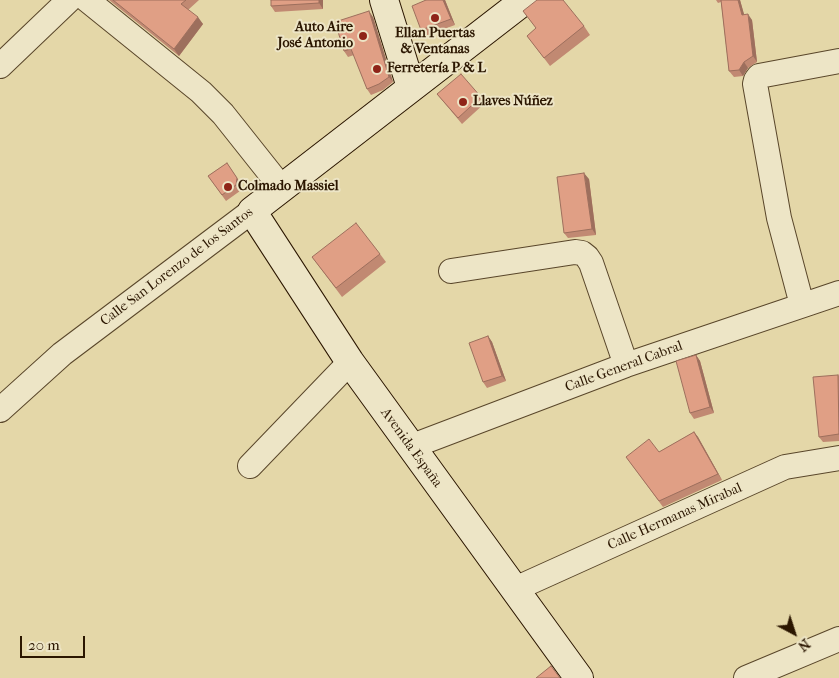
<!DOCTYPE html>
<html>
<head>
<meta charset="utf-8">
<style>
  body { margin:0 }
  #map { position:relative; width:839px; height:678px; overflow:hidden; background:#e4d7a8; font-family:"IM FELL French Canon",serif }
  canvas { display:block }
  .north { position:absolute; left:769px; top:608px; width:50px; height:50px; -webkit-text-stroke:4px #ede5c6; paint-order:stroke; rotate:140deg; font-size:14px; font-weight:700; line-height:20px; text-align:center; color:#2b1600 }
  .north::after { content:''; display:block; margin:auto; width:18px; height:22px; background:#2b1600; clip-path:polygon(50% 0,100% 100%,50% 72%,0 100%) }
  .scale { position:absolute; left:20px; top:636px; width:65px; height:22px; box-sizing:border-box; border:2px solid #2b1600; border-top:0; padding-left:6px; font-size:15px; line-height:18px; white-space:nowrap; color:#2b1600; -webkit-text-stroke:4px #ede5c6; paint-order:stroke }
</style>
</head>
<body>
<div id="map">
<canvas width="839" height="678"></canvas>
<div class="north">N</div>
<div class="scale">20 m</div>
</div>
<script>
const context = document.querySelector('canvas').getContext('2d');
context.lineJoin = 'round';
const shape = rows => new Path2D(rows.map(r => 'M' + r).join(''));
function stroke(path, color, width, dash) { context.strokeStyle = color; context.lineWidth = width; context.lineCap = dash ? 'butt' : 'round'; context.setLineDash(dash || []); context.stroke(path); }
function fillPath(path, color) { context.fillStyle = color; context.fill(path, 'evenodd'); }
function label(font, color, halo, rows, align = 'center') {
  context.font = font + ' "IM FELL French Canon",serif'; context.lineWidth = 4; context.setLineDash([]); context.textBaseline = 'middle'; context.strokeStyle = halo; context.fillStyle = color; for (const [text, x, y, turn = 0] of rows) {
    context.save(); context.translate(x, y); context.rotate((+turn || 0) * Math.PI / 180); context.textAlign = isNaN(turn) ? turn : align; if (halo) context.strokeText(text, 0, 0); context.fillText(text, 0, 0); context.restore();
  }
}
const street = shape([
  [87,0,201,92,223,114,281,187],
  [0,66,69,0],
  [451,271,575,252,582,253,587,257,591,263,626,365],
  [802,305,779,218,755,84,756,80,759,76,839,61],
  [0,410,62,354,252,211],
  [410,447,626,365,839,293],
  [250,466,350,362],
  [515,589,785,467,839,458],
  [746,678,839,639]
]);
const secondary = shape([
  [384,0,411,87],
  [525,0,252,211,350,362,579,678]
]);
const wall = shape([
  [109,0,199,0,188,10,203,24,179,56],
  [271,0,323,0,323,9,275,12,271,6],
  [426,0,445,0,455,25,425,36,421,30],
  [716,0,740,0,744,15,752,20,757,62,748,68,743,76,734,77,729,71,721,2,718,3],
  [523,11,584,26,590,35,550,66,527,36,536,28],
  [373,17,393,82,383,90,371,95,367,89,354,55,348,57,344,51],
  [437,94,481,97,485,103,462,124],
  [227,163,241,184,240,191,226,201,208,176],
  [589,179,596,235,568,238,564,233],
  [380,254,386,262,342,297,312,257],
  [488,336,492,342,506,381,487,388,483,382],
  [696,355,700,361,714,413,694,419,690,413],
  [838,375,839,376,839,441,823,442,819,437],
  [694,432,698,437,722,480,663,507,626,457,659,452]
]);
const shadedWall = shape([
  [319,0,323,0,323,9,319,3],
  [443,0,445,0,455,25,451,19],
  [738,0,740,0,746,21,742,15],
  [369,11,373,17,393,82,389,77],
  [748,14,752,20,757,62,753,56],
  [198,17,203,24,179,56,174,49],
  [744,62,748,68,743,76,739,70],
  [584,173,589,179,596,235,592,229],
  [237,178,241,184,240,191,236,185],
  [488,336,492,342,506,381,502,376],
  [696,355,700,361,714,413,710,407],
  [694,432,698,437,722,480,718,474]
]);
const building = shape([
  [113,0,186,0,181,4,198,17,174,49,113,0],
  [271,0,319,0,319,3,271,6,271,0],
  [426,0,443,0,451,19,421,30,412,6,426,0],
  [537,0,563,0,584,26,544,58,527,36,536,28,523,11,537,0],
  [721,0,738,0,742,15,748,14,753,56,744,62,739,70,729,71,721,0],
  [369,11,389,77,379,84,367,89,351,49,344,51,335,22,369,11],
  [461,74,481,97,458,118,437,94,461,74],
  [227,163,237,178,236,185,222,195,208,176,227,163],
  [584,173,592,229,564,233,557,177,584,173],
  [356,223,380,254,336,288,312,257,356,223],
  [488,336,502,376,483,382,469,343,488,336],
  [696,355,710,407,690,413,676,361,696,355],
  [838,375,839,434,819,437,813,377,838,375],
  [694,432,718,474,659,501,626,457,649,439,659,452,694,432],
  [551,666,560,678,536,678,551,666]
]);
const markers = [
  [435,18,5,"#8f2418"],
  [363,36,5,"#8f2418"],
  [377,69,5,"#8f2418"],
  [463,102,5,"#8f2418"],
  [228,187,5,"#8f2418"]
];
const poiNames = [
  ["Auto Aire",353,28,"right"],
  ["José Antonio",353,44,"right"],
  ["Ellan Puertas",435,34,"center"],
  ["& Ventanas",435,50,"center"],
  ["Ferretería P & L",387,69],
  ["Llaves Núñez",473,102],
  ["Colmado Massiel",238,187]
];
const streetNames = [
  ["Calle San Lorenzo de los Santos",177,267,-37],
  ["Calle General Cabral",624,367,-20],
  ["Avenida España",411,448,54],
  ["Calle Hermanas Mirabal",675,517,-24]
];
stroke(street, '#59462a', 26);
stroke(secondary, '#2b1600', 30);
stroke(street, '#ede5c6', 24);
stroke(secondary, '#ede5c6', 28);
fillPath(wall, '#c18972');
fillPath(shadedWall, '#9d6f5d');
fillPath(building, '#e09f85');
stroke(building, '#9d6f5d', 1);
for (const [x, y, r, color] of markers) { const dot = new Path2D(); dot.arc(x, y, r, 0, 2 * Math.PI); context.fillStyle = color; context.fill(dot); stroke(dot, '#ede5c6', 2); }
label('bold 14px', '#2b1600', '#ede5c6', poiNames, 'left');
label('14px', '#2b1600', '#ede5c6', streetNames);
</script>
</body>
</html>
